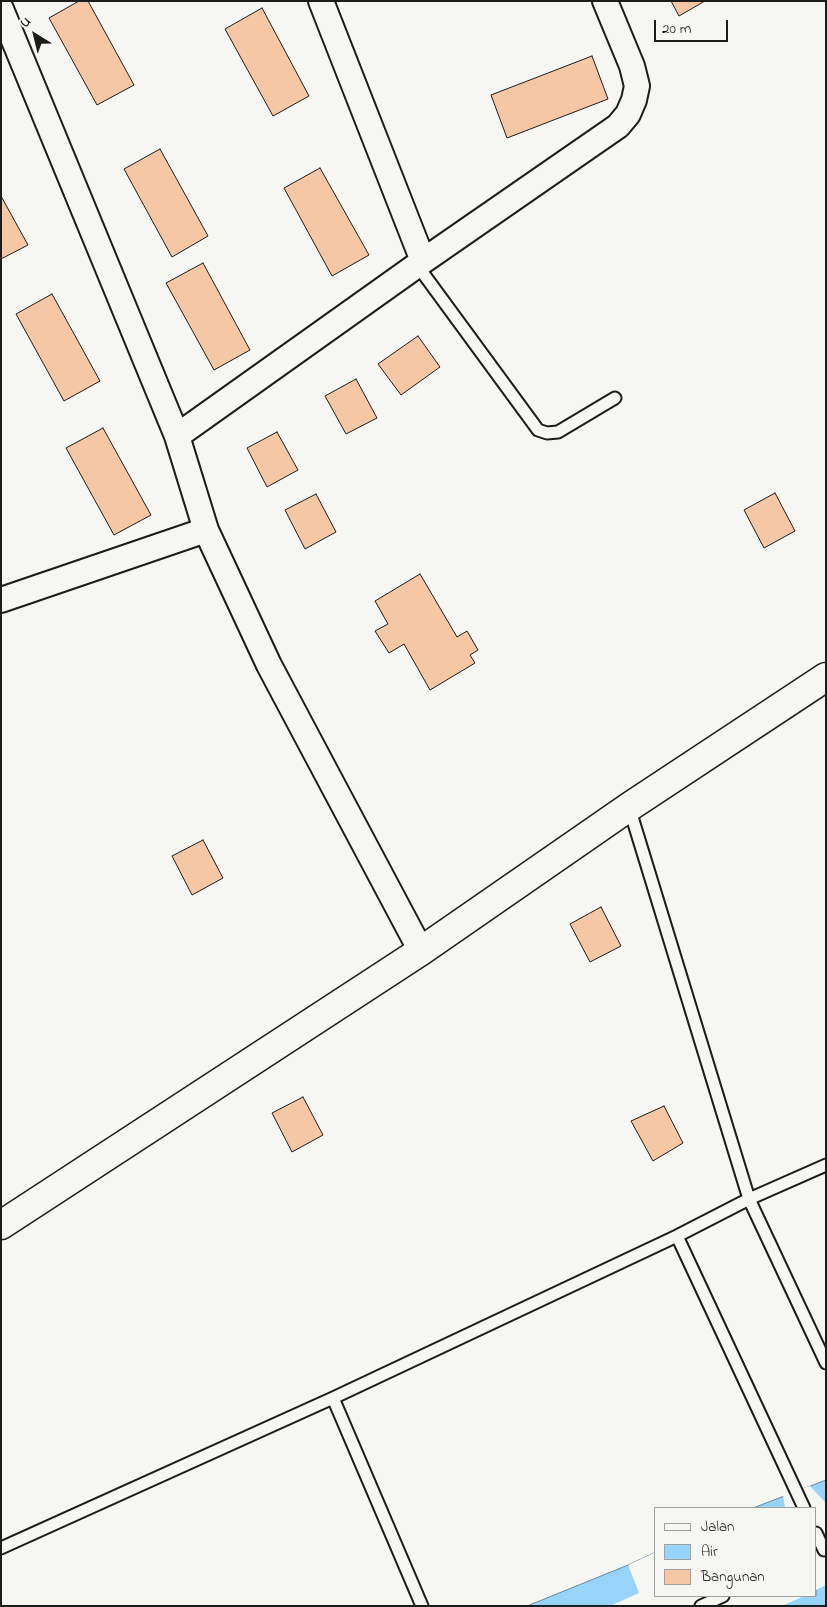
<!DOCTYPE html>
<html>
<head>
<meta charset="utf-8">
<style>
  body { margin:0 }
  #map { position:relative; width:827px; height:1607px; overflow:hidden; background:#f6f6f2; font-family:"Indie Flower",sans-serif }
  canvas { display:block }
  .frame { position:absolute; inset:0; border:2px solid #1c1c1c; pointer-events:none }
  .legend { position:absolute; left:654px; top:1507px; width:162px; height:90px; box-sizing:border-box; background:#f6f6f2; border:1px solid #9f9f9c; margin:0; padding:6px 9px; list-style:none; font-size:15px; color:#1c1c1c }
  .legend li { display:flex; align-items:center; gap:10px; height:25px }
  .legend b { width:25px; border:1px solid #9f9f9c }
  .north { position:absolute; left:10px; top:10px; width:50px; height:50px; -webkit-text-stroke:4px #f6f6f2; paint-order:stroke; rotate:324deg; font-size:14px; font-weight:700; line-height:20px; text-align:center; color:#1c1c1c }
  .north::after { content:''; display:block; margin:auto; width:18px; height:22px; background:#1c1c1c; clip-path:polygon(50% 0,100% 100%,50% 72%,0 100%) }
  .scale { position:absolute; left:654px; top:20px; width:74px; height:22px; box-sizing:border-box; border:2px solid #1c1c1c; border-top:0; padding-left:6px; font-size:15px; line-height:18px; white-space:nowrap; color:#1c1c1c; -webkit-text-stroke:4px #f6f6f2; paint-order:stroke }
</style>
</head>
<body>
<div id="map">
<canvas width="827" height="1607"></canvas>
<div class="frame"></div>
<ul class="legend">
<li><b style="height:6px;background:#f6f6f2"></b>Jalan</li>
<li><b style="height:14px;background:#98d4f9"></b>Air</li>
<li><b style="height:14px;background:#f6c7a5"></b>Bangunan</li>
</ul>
<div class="north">U</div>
<div class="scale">20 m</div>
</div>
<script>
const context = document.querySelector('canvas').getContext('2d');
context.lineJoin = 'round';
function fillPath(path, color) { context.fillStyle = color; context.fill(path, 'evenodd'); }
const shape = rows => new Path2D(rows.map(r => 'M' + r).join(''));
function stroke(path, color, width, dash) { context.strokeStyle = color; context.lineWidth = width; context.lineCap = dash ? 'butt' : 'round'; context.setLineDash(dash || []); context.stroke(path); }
const water = shape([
  [826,1480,826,1606,527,1606,628,1565,656,1552,656,1596,816,1596,816,1508,753,1508,826,1480]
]);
const pier = shape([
  [810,1486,826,1503,826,1585,816,1590,816,1508,785,1508,783,1495],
  [656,1552,656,1596,804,1596,782,1606,610,1606,639,1593,628,1565]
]);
const building = shape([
  [79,1,88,1,134,85,97,105,49,18,79,1],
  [671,1,705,1,679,16,671,1],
  [262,8,309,96,273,116,225,29,262,8],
  [592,56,608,99,507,138,491,95,592,56],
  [160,149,208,236,172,257,124,169,160,149],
  [320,168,369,255,332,276,284,188,320,168],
  [1,196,28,245,1,259,1,196],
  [203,263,250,350,214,370,166,283,203,263],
  [52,294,100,381,64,401,16,314,52,294],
  [418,336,440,367,401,395,378,364,418,336],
  [356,379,377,418,346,434,325,396,356,379],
  [103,428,151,515,114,535,66,448,103,428],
  [277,432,298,470,267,487,247,448,277,432],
  [775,493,795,531,764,548,744,510,775,493],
  [316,494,336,532,305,549,285,510,316,494],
  [420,574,457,637,467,631,478,650,470,655,475,663,430,690,404,644,389,653,375,631,388,624,375,601,420,574],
  [203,840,223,878,192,895,172,856,203,840],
  [601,907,621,946,590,962,570,924,601,907],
  [303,1097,323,1135,292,1152,272,1113,303,1097],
  [664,1106,683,1143,653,1161,631,1121,664,1106]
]);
const lane = shape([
  [417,265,538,430,547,433,558,432,615,398],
  [826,1165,749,1199,826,1363],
  [677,1236,804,1508],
  [333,1398,422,1606],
  [816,1533,824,1550],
  [1,1548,333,1398,677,1236,749,1199,629,807],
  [701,1606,723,1596]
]);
const street = shape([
  [321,1,423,261],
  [1,9,177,436,206,530,269,665,421,951],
  [177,436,423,261,618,126,628,114,634,100,637,86,632,66,605,1],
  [1,600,206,530]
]);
const secondary = shape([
  [1,1225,421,951,629,807,826,677]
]);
fillPath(water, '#98d4f9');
stroke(water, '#668aa1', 1);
fillPath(pier, '#f6f6f2');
fillPath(building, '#f6c7a5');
stroke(building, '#1c1c1c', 1);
stroke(lane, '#1c1c1c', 15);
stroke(street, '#1c1c1c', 28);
stroke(secondary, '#1c1c1c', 31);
stroke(lane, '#f6f6f2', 11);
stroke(street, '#f6f6f2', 24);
stroke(secondary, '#f6f6f2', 28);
</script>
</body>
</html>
